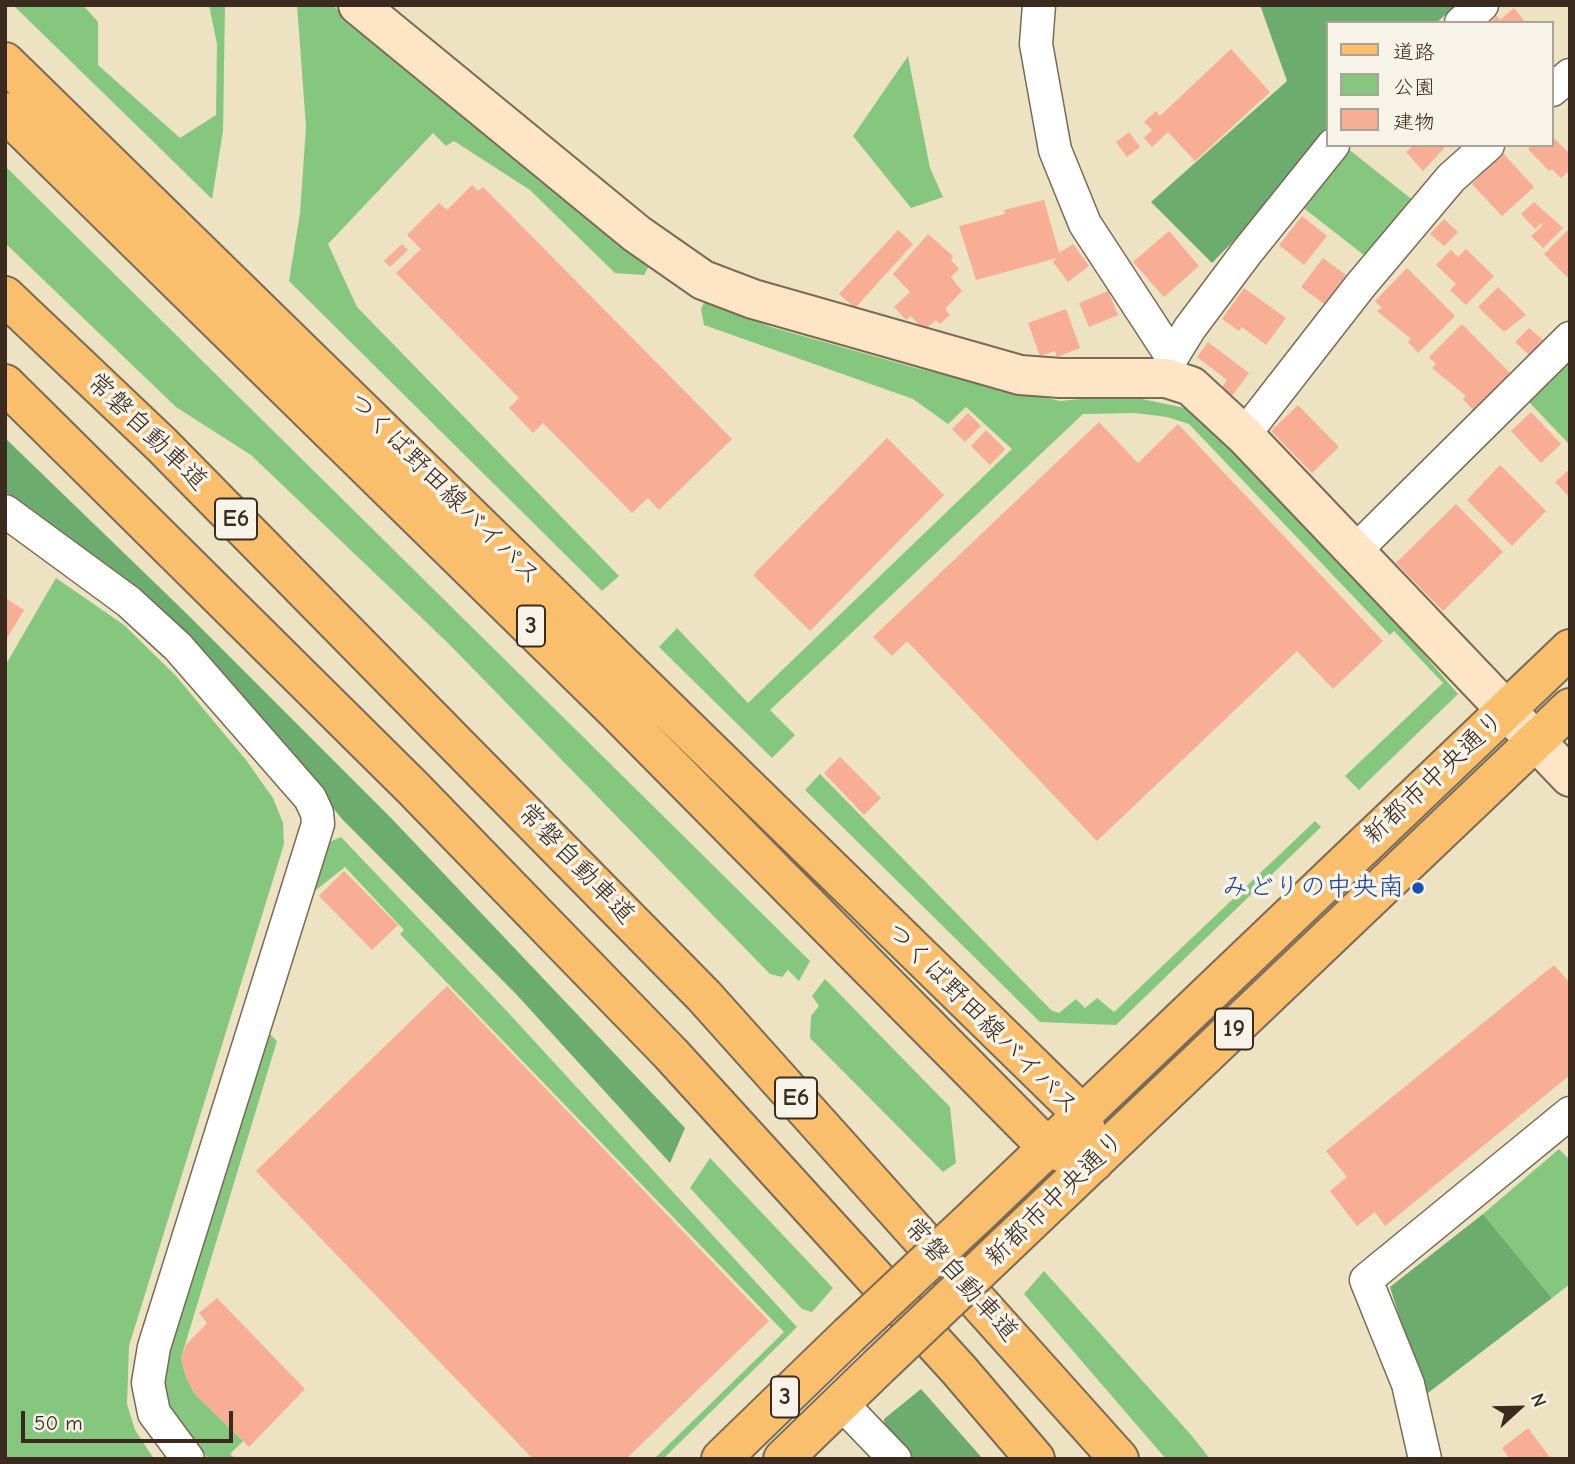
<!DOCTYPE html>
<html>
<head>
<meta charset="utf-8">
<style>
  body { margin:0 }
  #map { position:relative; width:1575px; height:1464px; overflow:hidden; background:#ede2c2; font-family:"Comic Neue","Klee One",sans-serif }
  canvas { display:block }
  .frame { position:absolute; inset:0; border:7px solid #3b2a1e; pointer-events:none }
  .legend { position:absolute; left:1326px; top:21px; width:228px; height:126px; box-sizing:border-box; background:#f7f3e8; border:2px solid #aca397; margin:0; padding:9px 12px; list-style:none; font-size:21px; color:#3b2a1e }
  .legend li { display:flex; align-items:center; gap:14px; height:35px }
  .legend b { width:35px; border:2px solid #aca397 }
  .north { position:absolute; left:1484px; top:1373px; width:70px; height:70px; -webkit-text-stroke:5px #f7f3e8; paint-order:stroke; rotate:68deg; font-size:19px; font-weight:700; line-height:28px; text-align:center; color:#3b2a1e }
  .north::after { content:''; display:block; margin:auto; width:24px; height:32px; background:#3b2a1e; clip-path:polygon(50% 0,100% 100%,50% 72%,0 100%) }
  .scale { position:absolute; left:21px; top:1411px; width:212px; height:32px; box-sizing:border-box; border:4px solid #3b2a1e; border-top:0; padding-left:9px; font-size:21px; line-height:24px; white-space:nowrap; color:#3b2a1e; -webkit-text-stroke:5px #f7f3e8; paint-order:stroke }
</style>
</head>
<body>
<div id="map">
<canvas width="1575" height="1464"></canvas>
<div class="frame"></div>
<ul class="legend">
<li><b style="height:9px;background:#f9bf6d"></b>道路</li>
<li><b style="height:19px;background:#86c77f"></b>公園</li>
<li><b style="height:19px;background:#f7ae95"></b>建物</li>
</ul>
<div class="north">N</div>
<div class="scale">50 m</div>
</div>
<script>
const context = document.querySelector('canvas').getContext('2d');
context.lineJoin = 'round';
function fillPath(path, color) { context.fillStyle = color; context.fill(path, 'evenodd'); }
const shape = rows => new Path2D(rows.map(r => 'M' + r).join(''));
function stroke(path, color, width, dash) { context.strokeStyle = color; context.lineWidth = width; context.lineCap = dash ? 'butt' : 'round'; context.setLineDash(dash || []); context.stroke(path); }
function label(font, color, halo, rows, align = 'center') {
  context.font = font + ' "Comic Neue","Klee One",sans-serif'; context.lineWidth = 7; context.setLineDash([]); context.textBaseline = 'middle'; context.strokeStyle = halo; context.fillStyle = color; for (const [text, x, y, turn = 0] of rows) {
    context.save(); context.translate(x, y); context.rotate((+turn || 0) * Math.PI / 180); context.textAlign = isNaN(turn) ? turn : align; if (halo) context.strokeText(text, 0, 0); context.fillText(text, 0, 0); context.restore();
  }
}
const green = shape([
  [13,5,83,5,98,22,98,65,180,138,216,115,217,44,209,5,225,5,223,131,212,199],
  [297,5,332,5,650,264,644,275,615,273,530,190,454,141,446,146,433,133,328,244,357,307,619,576,602,591,289,281,300,213,306,127],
  [908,56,930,168,943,197,911,208,853,136],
  [1347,148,1414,201,1369,259,1301,206],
  [5,166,810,961,799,981,788,970,782,977,770,974,450,645,251,455,176,407,5,243],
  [705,300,771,327,916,368,1060,401,1123,395,1185,408,1214,429,1338,555,1458,694,1359,790,1345,776,1443,683,1394,631,1390,635,1189,424,1167,417,1135,413,1083,414,770,710,795,735,772,758,659,647,677,628,748,703,1012,449,966,407,948,424,913,399,704,325,701,309],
  [1570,360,1570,445,1527,400],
  [56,578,124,625,176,676,246,760,273,798,283,823,284,844,129,1346,127,1404,135,1430,154,1459,5,1459,5,666],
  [820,774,1051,1010,1059,1013,1076,999,1085,1008,1097,998,1114,1012,1315,821,1321,827,1116,1025,1040,1022,805,790],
  [341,837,503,1007,797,1327,663,1459,654,1459,784,1332,400,934,404,930,345,867,311,894,325,844],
  [825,979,950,1107,956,1163,943,1172,810,1038,811,1016,819,1006,812,996],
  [266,1030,277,1041,181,1358,186,1377,194,1393,243,1441,230,1454,236,1459,210,1459,191,1442,168,1414,162,1388,164,1356],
  [1559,1149,1570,1160,1570,1284,1552,1298,1483,1214],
  [710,1158,833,1288,812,1312,802,1309,690,1188],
  [1044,1271,1192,1436,1210,1459,1166,1459,1024,1294]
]);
const forest = shape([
  [1260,5,1457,5,1436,23,1328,23,1328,130,1257,217,1212,263,1151,202,1287,81],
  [5,438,185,612,392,819,685,1128,670,1163,516,994,342,819,252,708,176,624,5,491],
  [1483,1214,1552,1298,1424,1396,1390,1287],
  [921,1389,983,1459,911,1459,885,1433,884,1419]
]);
const building = shape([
  [1514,8,1526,23,1489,23,1497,16,1500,20],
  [1231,49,1270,92,1195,161,1168,132,1152,147,1144,138,1152,130,1144,122,1156,111,1160,116],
  [1129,132,1140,147,1127,157,1116,142],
  [1552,136,1570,154,1570,170,1561,178,1552,169,1549,171,1528,149,1532,145,1552,145],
  [1414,145,1447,145,1423,171,1406,152],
  [1502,152,1534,187,1502,216,1472,184],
  [472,185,478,191,483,187,732,439,659,510,648,498,632,513,543,423,533,433,509,408,519,398,396,273,421,249,407,235,439,203,447,210],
  [1044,200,1059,253,1073,244,1089,266,1068,282,1053,262,1057,258,976,280,959,226,1005,214,1004,210],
  [1534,202,1563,228,1543,248,1531,236,1542,226,1541,223,1535,229,1521,214],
  [1302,216,1327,236,1304,265,1279,245],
  [1444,219,1458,232,1444,246,1430,234],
  [1570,228,1570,275,1567,277,1544,254],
  [898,230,913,244,855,308,839,294],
  [1169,231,1199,266,1164,297,1133,262],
  [928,234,953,256,951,260,959,269,951,277,962,291,945,309,950,315,940,324,936,320,924,330,911,316,906,320,894,307,910,292,893,274],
  [402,244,408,250,390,267,384,261],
  [1466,249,1494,276,1466,305,1450,290,1456,284,1436,265,1451,250,1458,257],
  [1323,258,1346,275,1338,286,1342,289,1332,302,1328,299,1324,304,1301,287],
  [1407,268,1455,316,1418,353,1408,342,1411,339,1377,311,1382,308,1375,301],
  [1498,287,1526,315,1504,332,1478,307],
  [1244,288,1286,318,1266,345,1242,327,1239,331,1222,319],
  [1108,291,1118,315,1089,327,1079,303],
  [1066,309,1080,348,1057,357,1055,351,1040,356,1028,323],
  [1462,324,1510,373,1473,410,1463,399,1466,396,1432,368,1436,364,1429,357],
  [1529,328,1543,340,1529,355,1515,342],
  [1208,342,1249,373,1231,397,1221,389,1227,380,1197,357],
  [1298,405,1339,447,1312,473,1271,431],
  [1531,412,1561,444,1541,463,1511,431],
  [968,413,981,426,965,442,952,429],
  [1099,422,1138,463,1178,424,1383,641,1333,689,1297,651,1097,841,907,641,892,656,873,637],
  [986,430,1005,449,990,465,971,446],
  [887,438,944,495,810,631,753,575],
  [1500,465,1546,511,1512,546,1467,500],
  [1570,469,1570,498,1555,482],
  [1456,504,1503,552,1443,611,1396,563],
  [5,598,24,610,5,641],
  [840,757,881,798,864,815,824,773],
  [344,871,398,925,372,950,319,896],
  [1554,965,1570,983,1570,1075,1385,1226,1375,1212,1357,1226,1330,1191,1347,1177,1326,1151],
  [447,986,769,1321,626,1459,533,1459,256,1171],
  [217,1298,305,1389,249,1447,194,1393,186,1377,181,1358,186,1345,207,1323,199,1313],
  [1528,1428,1551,1459,1510,1459,1502,1448]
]);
const street = shape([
  [1039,5,1036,44,1055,150,1085,224,1172,357,1166,378],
  [1461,23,1482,5],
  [1552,90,1570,75],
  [1172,357,1190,328,1247,252,1333,145],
  [1244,435,1360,286,1451,178,1488,145],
  [5,511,129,602,178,647,310,798,317,813,318,824,154,1347,148,1383,154,1413,188,1459],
  [1354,552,1570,338],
  [841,1403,895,1459],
  [1425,1459,1408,1384,1366,1280,1570,1113]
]);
const secondary = shape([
  [358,5,637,234,703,280,753,299,1020,375,1060,378,1166,378,1191,386,1244,435,1570,777]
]);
const primary = shape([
  [5,62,1082,1114,1094,1162],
  [5,112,615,710,1048,1148,1094,1162],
  [976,1216,1570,649],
  [1004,1247,1570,708],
  [721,1459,849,1335],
  [783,1459,878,1367]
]);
const highway = shape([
  [5,296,162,445,704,996,1119,1459],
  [5,384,413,788,671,1054,959,1370,1035,1459]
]);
const primaryBridge = shape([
  [849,1335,976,1216],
  [878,1367,1004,1247]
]);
const markers = [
  [1418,888,7,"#1a4fb4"]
];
const shields = [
  [236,519,42],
  [531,626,28],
  [1234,1029,38],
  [796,1098,42],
  [785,1397,28]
];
const shieldNames = [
  ["E6",236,519],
  ["3",531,626],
  ["19",1234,1029],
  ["E6",796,1098],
  ["3",785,1397]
];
const streetNames = [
  ["常磐自動車道",147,432,44],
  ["つくば野田線バイパス",444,489,45],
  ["新都市中央通り",1434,778,-43],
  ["常磐自動車道",576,864,46],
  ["つくば野田線バイパス",982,1019,45],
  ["新都市中央通り",1055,1199,-44],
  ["常磐自動車道",961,1280,48]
];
const transitNames = [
  ["みどりの中央南",1404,888]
];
fillPath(green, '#86c77f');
fillPath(forest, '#6cac6e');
fillPath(building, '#f7ae95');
stroke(street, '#796a57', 35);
stroke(secondary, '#796a57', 42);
stroke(primary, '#796a57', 42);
stroke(highway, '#796a57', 42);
stroke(street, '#fff', 32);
stroke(secondary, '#fde5c5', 38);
stroke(primary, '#f9bf6d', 38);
stroke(highway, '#f9bf6d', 38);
stroke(primaryBridge, '#796a57', 42, []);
stroke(primaryBridge, '#f9bf6d', 38);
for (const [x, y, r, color] of markers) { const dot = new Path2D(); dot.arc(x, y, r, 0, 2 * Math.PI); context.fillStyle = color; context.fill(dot); stroke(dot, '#f7f3e8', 2.5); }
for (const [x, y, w] of shields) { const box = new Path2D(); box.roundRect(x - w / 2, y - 20.5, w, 41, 5); context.fillStyle = '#f7f3e8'; context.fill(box); stroke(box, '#3b2a1e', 2); }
label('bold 24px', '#3b2a1e', null, shieldNames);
label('26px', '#3b2a1e', '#f7f3e8', streetNames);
label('26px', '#164399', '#f7f3e8', transitNames, 'right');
</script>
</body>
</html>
